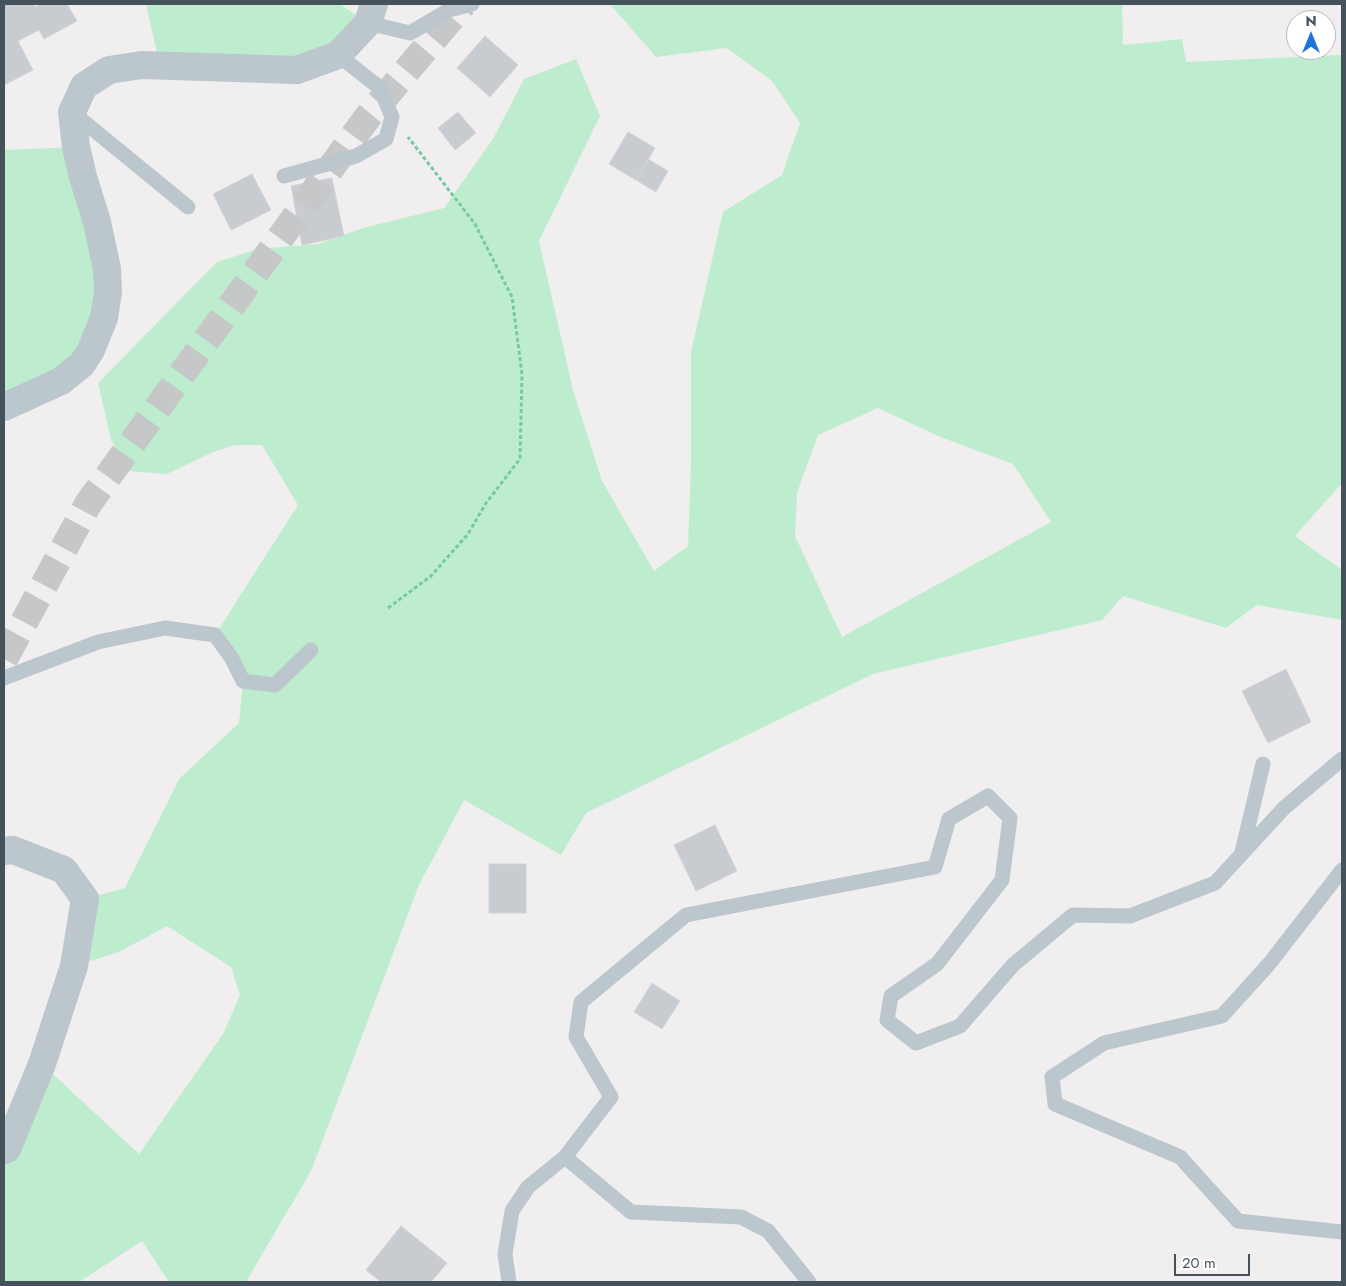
<!DOCTYPE html>
<html>
<head>
<meta charset="utf-8">
<style>
  body { margin:0 }
  #map { position:relative; width:1346px; height:1286px; overflow:hidden; background:#f0eeee; font-family:Jost,sans-serif }
  canvas { display:block }
  .frame { position:absolute; inset:0; border:5px solid #46525b; pointer-events:none }
  .north { position:absolute; left:1286px; top:10px; width:50px; height:50px; box-sizing:border-box; background:#fff; border:1px solid #b5babd; border-radius:50%; rotate:0deg; font-size:14px; font-weight:700; line-height:20px; text-align:center; color:#46525b }
  .north::after { content:''; display:block; margin:auto; width:18px; height:22px; background:#1d74db; clip-path:polygon(50% 0,100% 100%,50% 72%,0 100%) }
  .scale { position:absolute; left:1174px; top:1254px; width:76px; height:22px; box-sizing:border-box; border:2px solid #46525b; border-top:0; padding-left:6px; font-size:15px; line-height:18px; white-space:nowrap; color:#46525b; -webkit-text-stroke:4px #fff; paint-order:stroke }
</style>
</head>
<body>
<div id="map">
<canvas width="1346" height="1286"></canvas>
<div class="frame"></div>
<div class="north">N</div>
<div class="scale">20 m</div>
</div>
<script>
const context = document.querySelector('canvas').getContext('2d');
context.lineJoin = 'round';
function fillPath(path, color) { context.fillStyle = color; context.fill(path, 'evenodd'); }
const shape = rows => new Path2D(rows.map(r => 'M' + r).join(''));
function stroke(path, color, width, dash) { context.strokeStyle = color; context.lineWidth = width; context.lineCap = dash ? 'butt' : 'round'; context.setLineDash(dash || []); context.stroke(path); }
const green = shape([
  [146,4,340,4,368,23,338,55,160,66],
  [610,4,1122,4,1123,45,1182,39,1186,62,1342,55,1342,483,1295,536,1342,570,1342,620,1257,605,1226,628,1123,596,1102,620,873,674,586,813,561,855,464,800,419,885,311,1171,246,1282,169,1282,142,1241,79,1282,4,1282,4,1150,42,1064,139,1154,223,1034,240,995,231,967,167,926,119,952,74,966,85,899,125,888,179,779,239,723,243,681,215,635,298,505,262,445,235,445,213,452,167,474,130,471,111,440,98,383,217,262,258,249,318,244,363,228,444,208,493,139,524,79,576,59,600,116,539,241,573,390,602,481,654,571,688,546,691,464,691,352,723,212,782,175,800,123,772,81,727,48,656,57],
  [878,408,938,436,1013,464,1051,522,842,637,795,536,797,493,818,435],
  [76,147,107,269,91,350,4,407,4,150]
]);
const building = shape([
  [4,4,33,4,35,7,40,4,67,4,77,21,44,39,39,30,18,41,33,70,4,85,4,4],
  [485,36,518,65,490,97,457,68,485,36],
  [458,112,476,133,455,150,438,128,458,112],
  [628,132,655,148,636,180,609,164,628,132],
  [648,159,668,171,656,192,636,180,648,159],
  [252,174,271,210,231,230,213,194,252,174],
  [332,178,344,236,302,245,291,186,332,178],
  [1286,669,1311,722,1268,743,1242,691,1286,669],
  [715,825,737,871,696,891,674,845,715,825],
  [489,864,526,864,526,913,489,913,489,864],
  [652,983,680,1001,662,1029,634,1012,652,983],
  [401,1226,447,1263,431,1282,381,1282,366,1270,401,1226]
]);
const trunkTunnel = shape([
  [4,659,88,504,367,118,463,4]
]);
const path = shape([
  [388,608,431,576,468,534,486,503,520,459,522,374,512,297,475,224,408,137]
]);
const service = shape([
  [368,23,410,33,449,10,472,4],
  [72,112,188,207],
  [284,176,356,156,386,139,392,117,380,88,338,55],
  [4,678,98,642,165,628,215,635,231,657,243,681,275,685,311,650],
  [1242,852,1263,764],
  [1342,870,1269,964,1222,1016,1104,1043,1052,1077,1055,1104,1180,1157,1238,1221,1342,1232],
  [509,1282,505,1254,512,1211,528,1187,565,1157],
  [809,1282,768,1231,741,1217,631,1212,565,1157,611,1097,576,1037,581,1002,686,915,935,867,949,819,988,796,1010,818,1002,880,937,964,891,996,887,1020,916,1043,960,1026,1013,965,1073,915,1130,916,1215,883,1284,808,1342,759]
]);
const minor = shape([
  [4,407,61,381,82,364,91,350,104,318,108,292,107,269,97,222,83,177,76,147,72,112,84,86,109,70,142,65,297,70,338,55,368,23,374,4],
  [4,851,13,850,64,870,85,899,74,966,42,1064,7,1149,4,1150]
]);
fillPath(green, '#bdedce');
fillPath(building, '#c8cbd0');
stroke(building, '#d2d4d9', 1);
stroke(trunkTunnel, '#c6c7c9', 28, [28, 14]);
stroke(path, '#76ca9f', 3, [4, 2.5]);
stroke(service, '#bcc6cd', 15);
stroke(minor, '#bcc6cd', 28);
</script>
</body>
</html>
